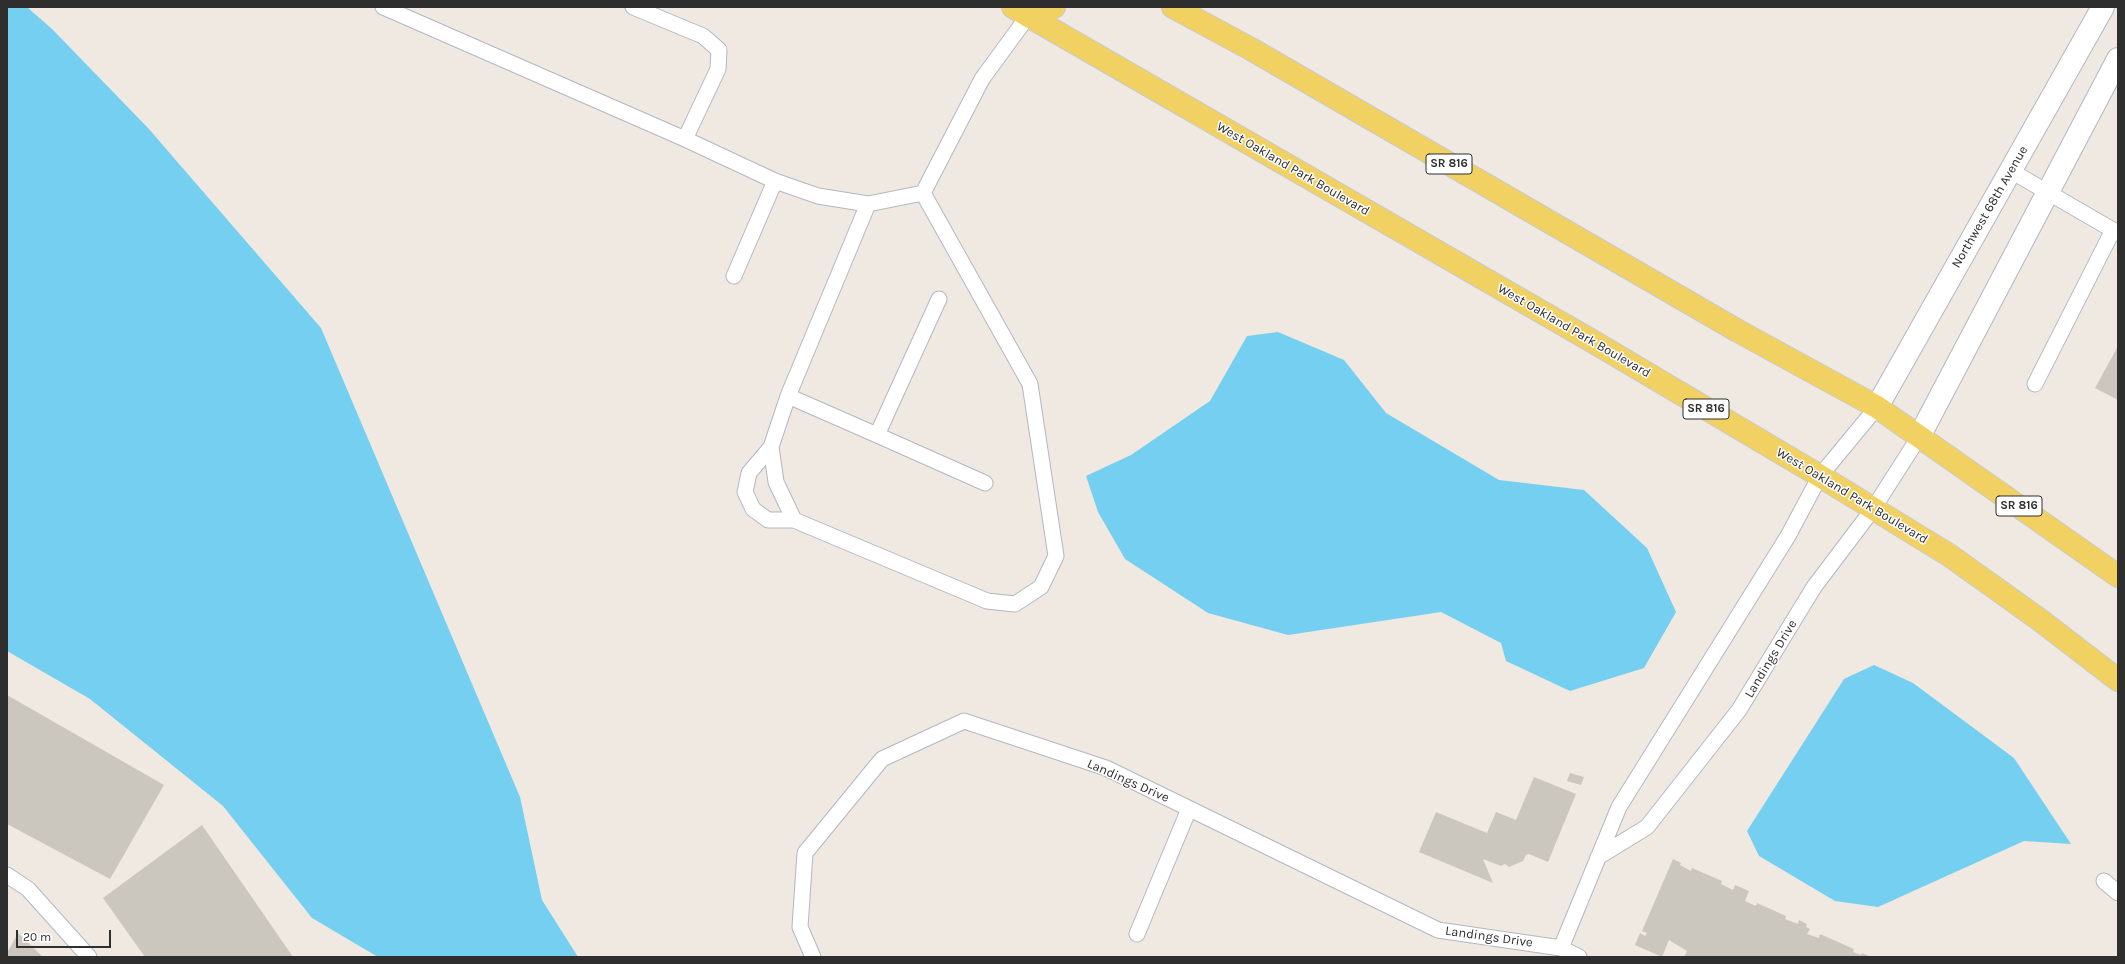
<!DOCTYPE html>
<html>
<head>
<meta charset="utf-8">
<style>
  body { margin:0 }
  #map { position:relative; width:2125px; height:964px; overflow:hidden; background:#efe9e1; font-family:Karla,sans-serif }
  canvas { display:block }
  .frame { position:absolute; inset:0; border:8px solid #2e2e2e; pointer-events:none }
  .scale { position:absolute; left:16px; top:930px; width:95px; height:18px; box-sizing:border-box; border:2px solid #2e2e2e; border-top:0; padding-left:5px; font-size:12px; line-height:14px; white-space:nowrap; color:#2e2e2e; -webkit-text-stroke:3px #fff; paint-order:stroke }
</style>
</head>
<body>
<div id="map">
<canvas width="2125" height="964"></canvas>
<div class="frame"></div>
<div class="scale">20 m</div>
</div>
<script>
const context = document.querySelector('canvas').getContext('2d');
context.lineJoin = 'round';
function fillPath(path, color) { context.fillStyle = color; context.fill(path, 'evenodd'); }
const shape = rows => new Path2D(rows.map(r => 'M' + r).join(''));
function stroke(path, color, width, dash) { context.strokeStyle = color; context.lineWidth = width; context.lineCap = dash ? 'butt' : 'round'; context.setLineDash(dash || []); context.stroke(path); }
function label(font, color, halo, rows, align = 'center') {
  context.font = font + ' Karla,sans-serif'; context.lineWidth = 3; context.setLineDash([]); context.textBaseline = 'middle'; context.strokeStyle = halo; context.fillStyle = color; for (const [text, x, y, turn = 0] of rows) {
    context.save(); context.translate(x, y); context.rotate((+turn || 0) * Math.PI / 180); context.textAlign = isNaN(turn) ? turn : align; if (halo) context.strokeText(text, 0, 0); context.fillText(text, 0, 0); context.restore();
  }
}
const water = shape([
  [7,7,27,7,52,29,148,128,321,328,520,797,542,900,578,957,378,957,312,918,223,806,90,699,7,651],
  [1278,332,1344,360,1386,413,1499,480,1584,490,1647,548,1676,612,1644,668,1570,691,1506,661,1501,643,1441,612,1288,635,1208,613,1125,559,1098,512,1086,476,1131,455,1210,401,1247,336],
  [1874,665,1913,683,2014,758,2071,844,2024,841,1878,907,1835,901,1759,856,1747,831,1844,679]
]);
const building = shape([
  [2118,346,2118,400,2095,388],
  [7,695,164,785,110,879,7,824],
  [1570,773,1584,777,1581,785,1567,781],
  [1534,777,1576,794,1548,862,1529,854,1526,855,1523,861,1509,867,1505,864,1501,866,1483,859,1493,883,1419,852,1436,812,1487,833,1496,812,1516,820],
  [202,825,293,957,145,957,103,898],
  [1673,859,1681,863,1680,865,1691,871,1692,868,1722,881,1721,884,1733,890,1735,885,1749,891,1745,901,1756,906,1757,903,1786,916,1785,919,1798,924,1799,920,1807,924,1806,927,1810,929,1807,934,1819,938,1820,934,1854,949,1853,952,1861,955,1862,953,1871,957,1684,957,1687,951,1669,940,1662,957,1635,945,1640,933,1645,936,1647,933,1642,931],
  [18,933,43,957,7,957,7,953]
]);
const lane = shape([
  [383,7,685,139,775,181,818,196,868,204,923,193,982,79,1028,16],
  [633,7,703,36,719,50,718,69,685,139],
  [2011,171,2118,233],
  [868,204,788,396,771,447,776,482,794,520,987,601,1015,604,1041,587,1056,556,1030,384,923,193],
  [734,276,775,181],
  [939,299,877,435,985,483],
  [2035,384,2113,230],
  [788,396,877,435],
  [771,447,749,473,745,492,753,509,768,520,794,520],
  [1598,857,1647,827,1739,710,1814,587,1873,509,1919,437],
  [7,875,28,889,89,957],
  [2104,881,2118,893],
  [1137,934,1189,809],
  [1561,948,1619,807,1788,536,1820,476,1877,407],
  [813,957,800,927,805,853,882,759,964,721,1106,768,1438,930,1561,948,1579,957]
]);
const street = shape([
  [1877,407,2103,7],
  [1919,437,2118,59]
]);
const primary = shape([
  [1013,7,1592,341,1820,476,1949,555,2040,620,2118,680],
  [1173,7,1251,49,1738,331,1877,407,2118,576],
  [1028,16,1054,7]
]);
const shields = [
  [1449,164,46],
  [1706,409,46],
  [2019,506,46]
];
const shieldNames = [
  ["SR 816",1449,164],
  ["SR 816",1706,409],
  ["SR 816",2019,506]
];
const streetNames = [
  ["West Oakland Park Boulevard",1293,169,30],
  ["Northwest 68th Avenue",1990,207,-60],
  ["West Oakland Park Boulevard",1574,331,30],
  ["West Oakland Park Boulevard",1852,496,31],
  ["Landings Drive",1771,659,-59],
  ["Landings Drive",1128,781,24],
  ["Landings Drive",1489,937,8]
];
fillPath(water, '#75cff0');
fillPath(building, '#cbc7bf');
stroke(lane, '#b4b7c1', 17);
stroke(street, '#b4b7c1', 24);
stroke(primary, '#c9c9c9', 24);
stroke(lane, '#fff', 15);
stroke(street, '#fff', 22);
stroke(primary, '#f2d163', 22);
for (const [x, y, w] of shields) { const box = new Path2D(); box.roundRect(x - w / 2, y - 10, w, 20, 3); context.fillStyle = '#fff'; context.fill(box); stroke(box, '#2e2e2e', 1); }
label('bold 12px', '#2e2e2e', null, shieldNames);
label('13px', '#2e2e2e', '#fff', streetNames);
</script>
</body>
</html>
